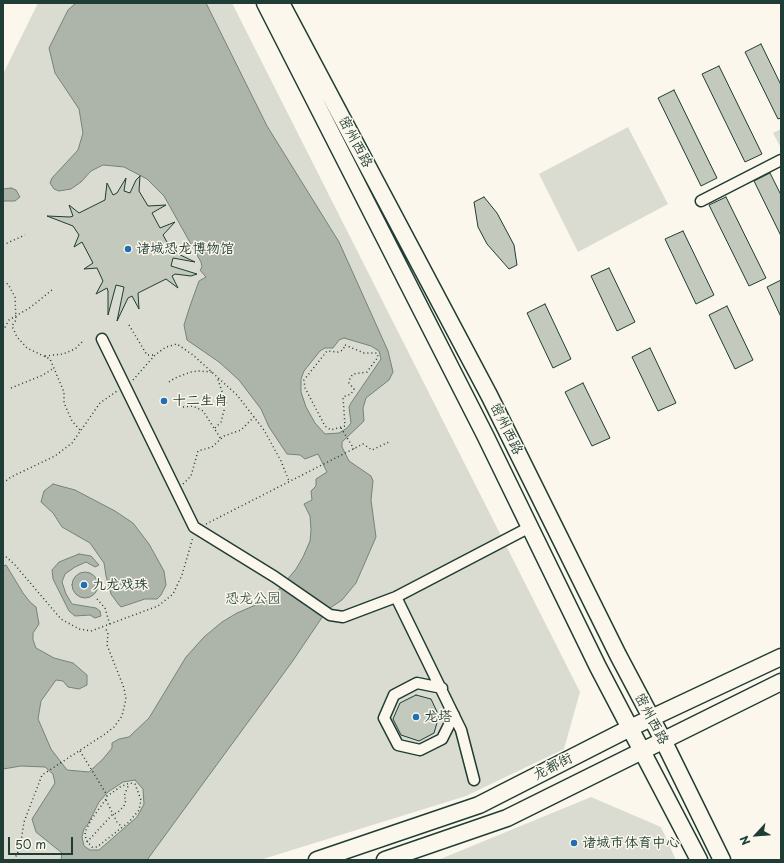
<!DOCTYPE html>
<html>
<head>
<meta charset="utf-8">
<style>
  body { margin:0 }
  #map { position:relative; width:784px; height:863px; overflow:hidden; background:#fbf7ec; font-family:"Playpen Sans",sans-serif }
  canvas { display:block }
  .frame { position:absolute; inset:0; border:4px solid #1f3d34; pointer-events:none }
  .north { position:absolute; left:736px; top:815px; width:40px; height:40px; -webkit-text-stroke:3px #fbf7ec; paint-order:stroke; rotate:244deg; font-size:11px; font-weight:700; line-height:16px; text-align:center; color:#1f3d34 }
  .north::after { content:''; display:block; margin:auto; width:14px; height:18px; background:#1f3d34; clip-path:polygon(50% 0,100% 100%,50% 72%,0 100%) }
  .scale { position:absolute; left:8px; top:837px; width:65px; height:18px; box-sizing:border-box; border:2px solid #1f3d34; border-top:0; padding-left:5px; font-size:12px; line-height:14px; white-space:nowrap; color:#1f3d34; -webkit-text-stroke:3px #fbf7ec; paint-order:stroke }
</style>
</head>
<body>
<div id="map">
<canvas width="784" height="863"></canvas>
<div class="frame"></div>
<div class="north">N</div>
<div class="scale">50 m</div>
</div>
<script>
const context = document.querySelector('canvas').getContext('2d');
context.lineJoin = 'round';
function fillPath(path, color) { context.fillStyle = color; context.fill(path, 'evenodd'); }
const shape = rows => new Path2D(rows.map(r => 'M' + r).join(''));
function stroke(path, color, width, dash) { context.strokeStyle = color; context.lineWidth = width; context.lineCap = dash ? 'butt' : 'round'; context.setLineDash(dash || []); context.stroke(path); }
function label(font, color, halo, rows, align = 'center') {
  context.font = font + ' "Playpen Sans","LXGW WenKai TC",sans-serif'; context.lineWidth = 3; context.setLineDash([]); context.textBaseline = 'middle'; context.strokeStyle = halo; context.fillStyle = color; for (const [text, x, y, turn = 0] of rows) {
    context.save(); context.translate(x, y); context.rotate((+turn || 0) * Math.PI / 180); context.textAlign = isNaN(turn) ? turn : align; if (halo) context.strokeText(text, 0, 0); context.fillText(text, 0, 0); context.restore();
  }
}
const green = shape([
  [38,3,232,3,580,692,564,749,466,796,260,860,3,860,3,74],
  [628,127,668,204,578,252,539,174],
  [781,129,781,148,773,133],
  [591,797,661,827,676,860,438,860]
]);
const water = shape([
  [76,3,206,3,267,126,339,242,388,351,393,372,389,380,366,398,363,408,364,421,342,442,342,447,349,461,371,476,373,481,371,500,376,537,356,583,342,600,327,610,292,662,147,860,61,860,62,853,36,832,32,819,55,783,53,774,45,767,21,766,3,769,3,566,6,565,23,593,30,602,36,607,39,624,33,633,33,640,36,648,54,658,73,663,87,675,87,685,79,689,68,687,63,681,56,680,41,701,38,719,51,749,67,770,89,772,103,759,112,748,112,743,119,739,129,737,149,718,186,657,204,637,222,622,237,613,272,598,296,569,303,557,310,541,311,530,310,516,304,504,312,500,311,491,316,486,316,479,327,472,318,454,305,459,300,455,287,454,269,427,261,409,239,380,219,362,187,340,184,325,190,306,199,281,206,277,200,270,202,267,201,262,164,196,147,179,124,167,103,165,91,171,81,182,71,189,59,191,54,189,50,183,52,178,78,150,83,133,79,109,55,73,49,48,68,10,76,3],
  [344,338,371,346,379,351,381,359,351,403,349,407,351,423,347,428,339,433,325,434,315,423,306,407,301,392,301,379,304,371,320,351,325,348,333,348,339,340,344,338],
  [135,780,143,789,144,804,137,817,99,850,90,850,84,846,82,837,84,829,88,824,99,802,108,792,123,782,135,780],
  [11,188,16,190,20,197,15,201,3,201,3,189,11,188],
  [53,484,75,490,115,511,133,523,149,544,164,571,166,585,161,595,157,599,145,599,121,607,119,605,111,594,106,576,104,563,90,543,62,527,53,513,41,502,44,491,53,484],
  [79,554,91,556,99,565,95,567,86,562,75,567,65,574,62,582,66,594,72,604,96,608,100,611,101,616,95,618,90,615,75,616,69,611,53,579,52,570,59,562,79,554],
  '72 585a13 13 0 1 1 26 0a13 13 0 1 1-26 0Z'
]);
const building = shape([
  [761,44,781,85,781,118,778,119,745,52,761,44],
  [719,66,762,154,745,162,702,74,719,66],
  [674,90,717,178,701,186,658,98,674,90],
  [770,173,781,195,781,236,754,181,770,173],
  [140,176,139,191,148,206,166,205,152,213,160,228,175,222,163,235,172,251,195,262,173,258,171,266,197,274,191,276,175,274,172,276,178,288,166,279,138,293,139,309,132,296,128,298,117,321,124,287,116,285,108,315,108,291,107,288,96,294,103,281,97,268,84,269,93,263,82,242,74,247,79,235,73,226,47,216,70,217,73,216,69,205,79,213,105,200,107,183,113,195,117,193,126,178,124,191,130,193,136,180,140,176],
  [484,197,497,213,514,245,517,265,509,269,487,244,478,227,474,202,484,197],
  [726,197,766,278,749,286,709,205,726,197],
  [683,231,714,295,696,304,665,239,683,231],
  [609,268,635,322,617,331,591,276,609,268],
  [781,280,781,317,767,287,781,280],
  [545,304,571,359,553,368,527,313,545,304],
  [727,306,753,360,735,369,709,315,727,306],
  [650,348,676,403,658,411,632,357,650,348],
  [583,383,610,438,592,446,565,392,583,383],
  [416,695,431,699,439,716,434,733,419,741,401,735,393,719,400,703,416,695]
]);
const path = shape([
  [3,245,25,235],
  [3,282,8,284,15,297,16,320,12,326,17,337,27,348,50,359,64,392,64,403,72,421,81,431],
  [129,325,147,355,155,355],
  [3,331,9,320,31,307,53,289],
  [345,345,364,353,377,353,378,357,367,372,353,374,350,378,349,383,354,389,351,394,343,397,345,426,331,430,325,426,305,388,304,380,327,351,338,352,343,350,345,345],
  [45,356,63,354,75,349,82,342],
  [133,380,155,355,166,347,177,344,193,355,237,395,264,430,281,461,289,481],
  [169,382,175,378,191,372,198,371,212,372],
  [11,388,43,375,54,368],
  [183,407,193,406,203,411,221,439],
  [215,428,221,422,226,403,217,377],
  [341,428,354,449],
  [3,483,11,477,55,456,72,443,100,403,117,391],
  [183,484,191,476,198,451,212,447,224,436,241,430,254,417],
  [206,524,363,444,372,450,391,441],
  [3,554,15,565,61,619,79,629,91,631,158,606,173,594,182,575,193,537],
  [97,599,105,608,110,625],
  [80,751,107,795,106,799,91,820,85,832,86,840,92,847,97,847,129,822,139,810,141,800,135,784,130,783,120,787,106,797],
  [106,800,117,822,122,827],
  [87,842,112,815,118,812,124,806,126,800,124,796,129,784],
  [14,860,20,848,24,822,42,775,105,734,114,727,122,716,126,699,124,688,107,645,108,634,105,627]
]);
const minor = shape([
  [701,201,781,160],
  [102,339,194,527,275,577,330,615,343,617,396,597,530,527],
  [396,597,461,730,474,780],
  [442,688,417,683,394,695,384,718,398,745,420,750,442,739,454,715]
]);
const primary = shape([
  [265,3,485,435,598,667,699,860],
  [281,3,489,395,618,655,663,740,722,860],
  [317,860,479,805,630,728,781,657],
  [385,860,507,818,781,682]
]);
const markers = [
  [128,249,4,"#1f6fb2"],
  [164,401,4,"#1f6fb2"],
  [84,585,4,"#1f6fb2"],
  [416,717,4,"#1f6fb2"],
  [574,843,4,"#1f6fb2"]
];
const streetNames = [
  ["密州西路",355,142,62],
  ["密州西路",506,429,64],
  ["密州西路",651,719,62],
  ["龙都街",553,767,-27]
];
const poiNames = [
  ["诸城恐龙博物馆",136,249],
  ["十二生肖",172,401],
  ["九龙戏珠",92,585],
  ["龙塔",424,717],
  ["诸城市体育中心",582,843]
];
const parkNames = [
  ["恐龙公园",253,599]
];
fillPath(green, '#dbdcd1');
fillPath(water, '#adb4aa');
stroke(water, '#74847b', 1);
fillPath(building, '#c4c9be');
stroke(building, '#1f3d34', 1);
stroke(minor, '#1f3d34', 13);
stroke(primary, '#1f3d34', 19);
stroke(path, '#1f3d34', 1.5, [1, 3]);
stroke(minor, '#fbf7ec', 10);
stroke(primary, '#fbf7ec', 16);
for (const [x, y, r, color] of markers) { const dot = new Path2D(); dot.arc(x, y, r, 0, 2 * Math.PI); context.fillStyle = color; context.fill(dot); stroke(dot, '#fbf7ec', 1.5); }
label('14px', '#1f3d34', '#fbf7ec', streetNames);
label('14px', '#1f3d34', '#fbf7ec', poiNames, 'left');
label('14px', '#455d53', '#fbf7ec', parkNames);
</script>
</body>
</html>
